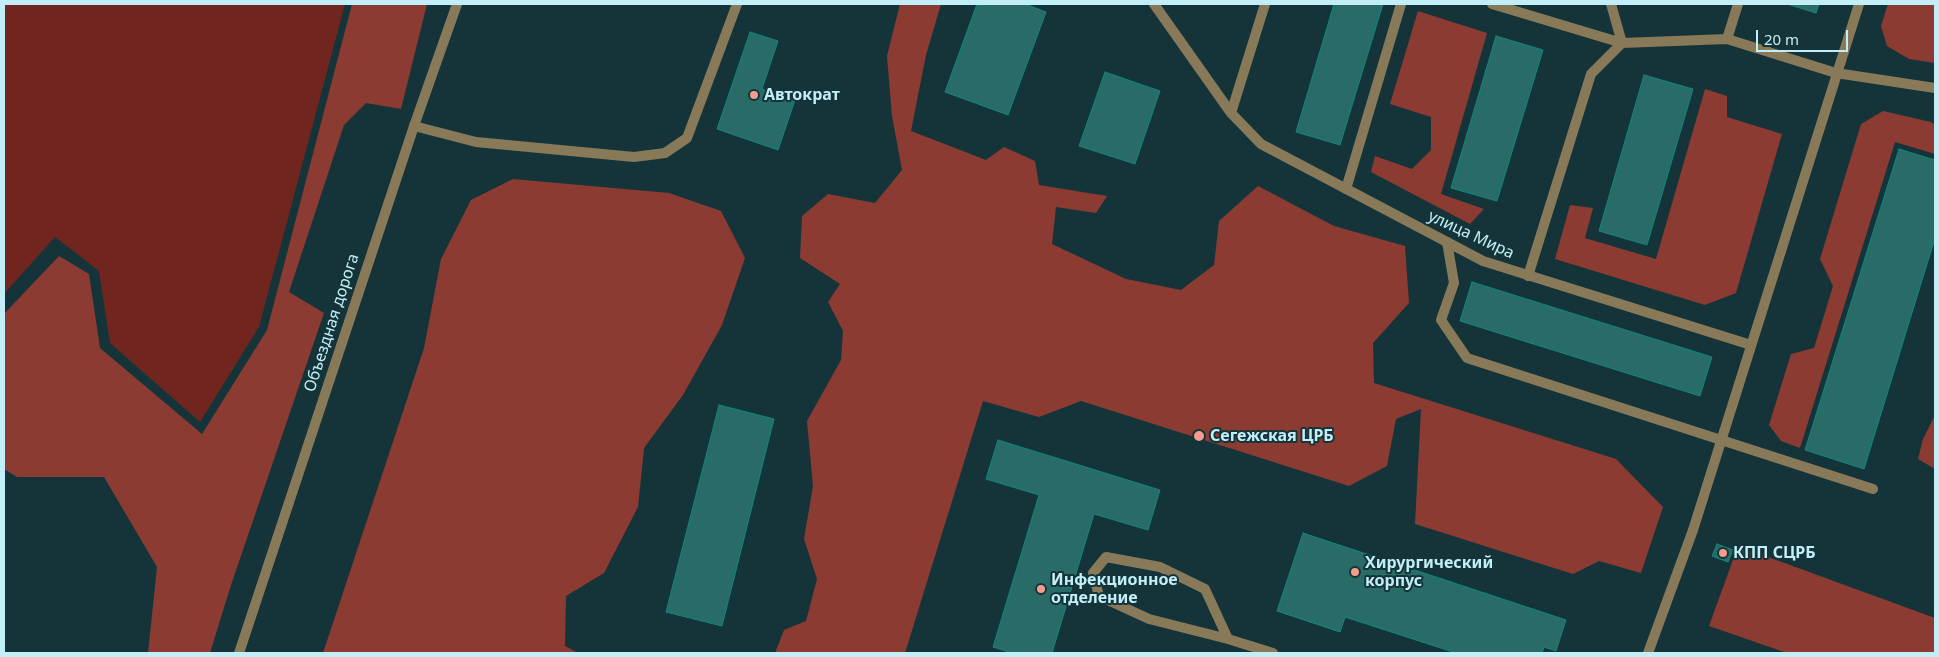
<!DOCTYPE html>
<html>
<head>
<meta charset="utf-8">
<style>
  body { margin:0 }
  #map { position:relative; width:1939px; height:657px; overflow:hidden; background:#153439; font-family:"Noto Sans",sans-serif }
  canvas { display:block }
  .frame { position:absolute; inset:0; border:5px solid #c2eff7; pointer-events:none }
  .scale { position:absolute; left:1756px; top:30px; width:92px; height:22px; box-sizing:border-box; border:2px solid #c2eff7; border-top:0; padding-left:6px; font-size:15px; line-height:18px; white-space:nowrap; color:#c2eff7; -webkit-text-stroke:4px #153439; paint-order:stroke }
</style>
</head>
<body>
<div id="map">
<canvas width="1939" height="657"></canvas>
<div class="frame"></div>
<div class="scale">20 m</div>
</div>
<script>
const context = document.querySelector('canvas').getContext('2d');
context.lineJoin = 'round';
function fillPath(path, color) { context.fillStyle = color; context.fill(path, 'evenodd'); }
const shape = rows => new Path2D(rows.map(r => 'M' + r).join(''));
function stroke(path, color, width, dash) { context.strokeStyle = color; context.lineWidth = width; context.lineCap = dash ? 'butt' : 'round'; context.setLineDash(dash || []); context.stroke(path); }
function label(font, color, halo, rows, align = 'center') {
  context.font = font + ' "Noto Sans",sans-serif'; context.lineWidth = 4; context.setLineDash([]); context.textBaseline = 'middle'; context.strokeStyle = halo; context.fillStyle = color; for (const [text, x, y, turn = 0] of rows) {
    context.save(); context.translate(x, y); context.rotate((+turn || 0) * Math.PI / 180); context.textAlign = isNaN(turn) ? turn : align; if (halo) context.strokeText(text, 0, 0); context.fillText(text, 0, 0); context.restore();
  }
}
const green = shape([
  [4,4,345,4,259,327,200,422,110,343,99,271,55,237,4,294]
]);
const forest = shape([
  [352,4,427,4,401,109,366,103,344,125,289,292,324,313,231,585,210,653,148,653,157,567,104,477,17,477,4,469,4,314,59,256,89,274,100,348,202,434,267,330],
  [900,4,941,4,926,55,911,131,986,160,1004,147,1035,161,1039,185,1107,196,1096,213,1056,207,1052,244,1126,279,1181,290,1214,265,1219,221,1258,186,1334,226,1405,246,1409,303,1373,343,1374,383,1616,459,1663,507,1641,573,1599,561,1573,574,1415,524,1421,409,1396,419,1387,466,1349,486,1081,401,1039,417,983,401,905,653,775,653,784,630,806,621,817,579,804,539,813,486,807,421,841,360,843,331,828,302,840,284,800,258,802,216,828,194,875,203,902,170,892,116,887,56],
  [1888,4,1935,4,1935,63,1909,59,1887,46,1881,26],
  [1418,11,1487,33,1441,194,1484,209,1470,224,1371,172,1375,156,1412,169,1431,150,1431,117,1390,104],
  [1705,89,1727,96,1727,117,1782,134,1736,293,1705,305,1555,259,1570,205,1593,208,1585,238,1656,259],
  [1883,111,1931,122,1935,125,1935,154,1895,142,1800,448,1781,441,1769,425,1791,354,1814,348,1833,286,1820,259,1861,124],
  [513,179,669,193,721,211,745,258,722,325,683,395,644,448,638,507,604,573,566,596,565,646,578,653,323,653,424,348,441,259,471,200],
  [1935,415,1935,469,1918,459,1923,439],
  [1738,546,1935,618,1935,653,1787,653,1709,626]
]);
const building = shape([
  [977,4,1025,4,1046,12,1008,115,945,92,977,4],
  [1334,4,1383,4,1340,145,1296,132,1334,4],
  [1787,4,1819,4,1816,13,1787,4],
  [750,32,778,41,762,89,795,100,778,150,717,129,750,32],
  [1496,36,1543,50,1497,201,1451,188,1496,36],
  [1105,72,1160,91,1135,164,1079,146,1105,72],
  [1644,75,1693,89,1647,245,1599,231,1644,75],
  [1899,149,1935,160,1935,238,1864,469,1805,450,1899,149],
  [1472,282,1712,357,1700,396,1460,321,1472,282],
  [719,405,774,419,722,626,666,612,719,405],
  [998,440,1160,490,1148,530,1094,514,1052,653,1012,653,993,647,1039,495,986,479,998,440],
  [1303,533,1566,620,1556,651,1544,647,1542,653,1456,653,1345,617,1340,632,1277,611,1303,533],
  [1717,544,1733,550,1728,562,1712,556,1717,544]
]);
const service = shape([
  [1492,4,1622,43],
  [1611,4,1622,43],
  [1738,4,1727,39,1836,73],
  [414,126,476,142,634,157,665,153,687,138,737,4],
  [1346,189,1401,4],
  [1447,242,1454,283,1441,320,1467,358,1873,489],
  [1528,276,1591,74,1622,43,1727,39],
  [1228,639,1205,589,1160,567,1106,557,1093,573,1099,596,1149,619,1228,639,1273,653],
  [1648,653,1693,530]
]);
const minor = shape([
  [1154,4,1231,113,1261,144,1483,261,1751,345],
  [1836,73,1935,88],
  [1231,113,1265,4],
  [1693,530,1859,4],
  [239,653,414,126,457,4]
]);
const markers = [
  [754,95,5,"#f59c90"],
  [1199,436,6,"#f59c90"],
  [1723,553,5,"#f59c90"],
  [1355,572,5,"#f59c90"],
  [1041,589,5,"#f59c90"]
];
const poiNames = [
  ["Автократ",764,95],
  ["Сегежская ЦРБ",1210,436],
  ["КПП СЦРБ",1733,553],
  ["Хирургический",1365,563],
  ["корпус",1365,581],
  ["Инфекционное",1051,580],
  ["отделение",1051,598]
];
const streetNames = [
  ["улица Мира",1471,235,25],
  ["Объездная дорога",332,323,-72]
];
fillPath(green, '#70251e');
fillPath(forest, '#8c3b32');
fillPath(building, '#296c67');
stroke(building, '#0e8780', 1);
stroke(service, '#887a59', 10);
stroke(minor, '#887a59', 10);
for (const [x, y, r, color] of markers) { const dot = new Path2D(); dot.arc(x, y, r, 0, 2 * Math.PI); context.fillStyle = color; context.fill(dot); stroke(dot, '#153439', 2); }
label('bold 16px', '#c2eff7', '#153439', poiNames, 'left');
label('16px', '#c2eff7', '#153439', streetNames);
</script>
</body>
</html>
